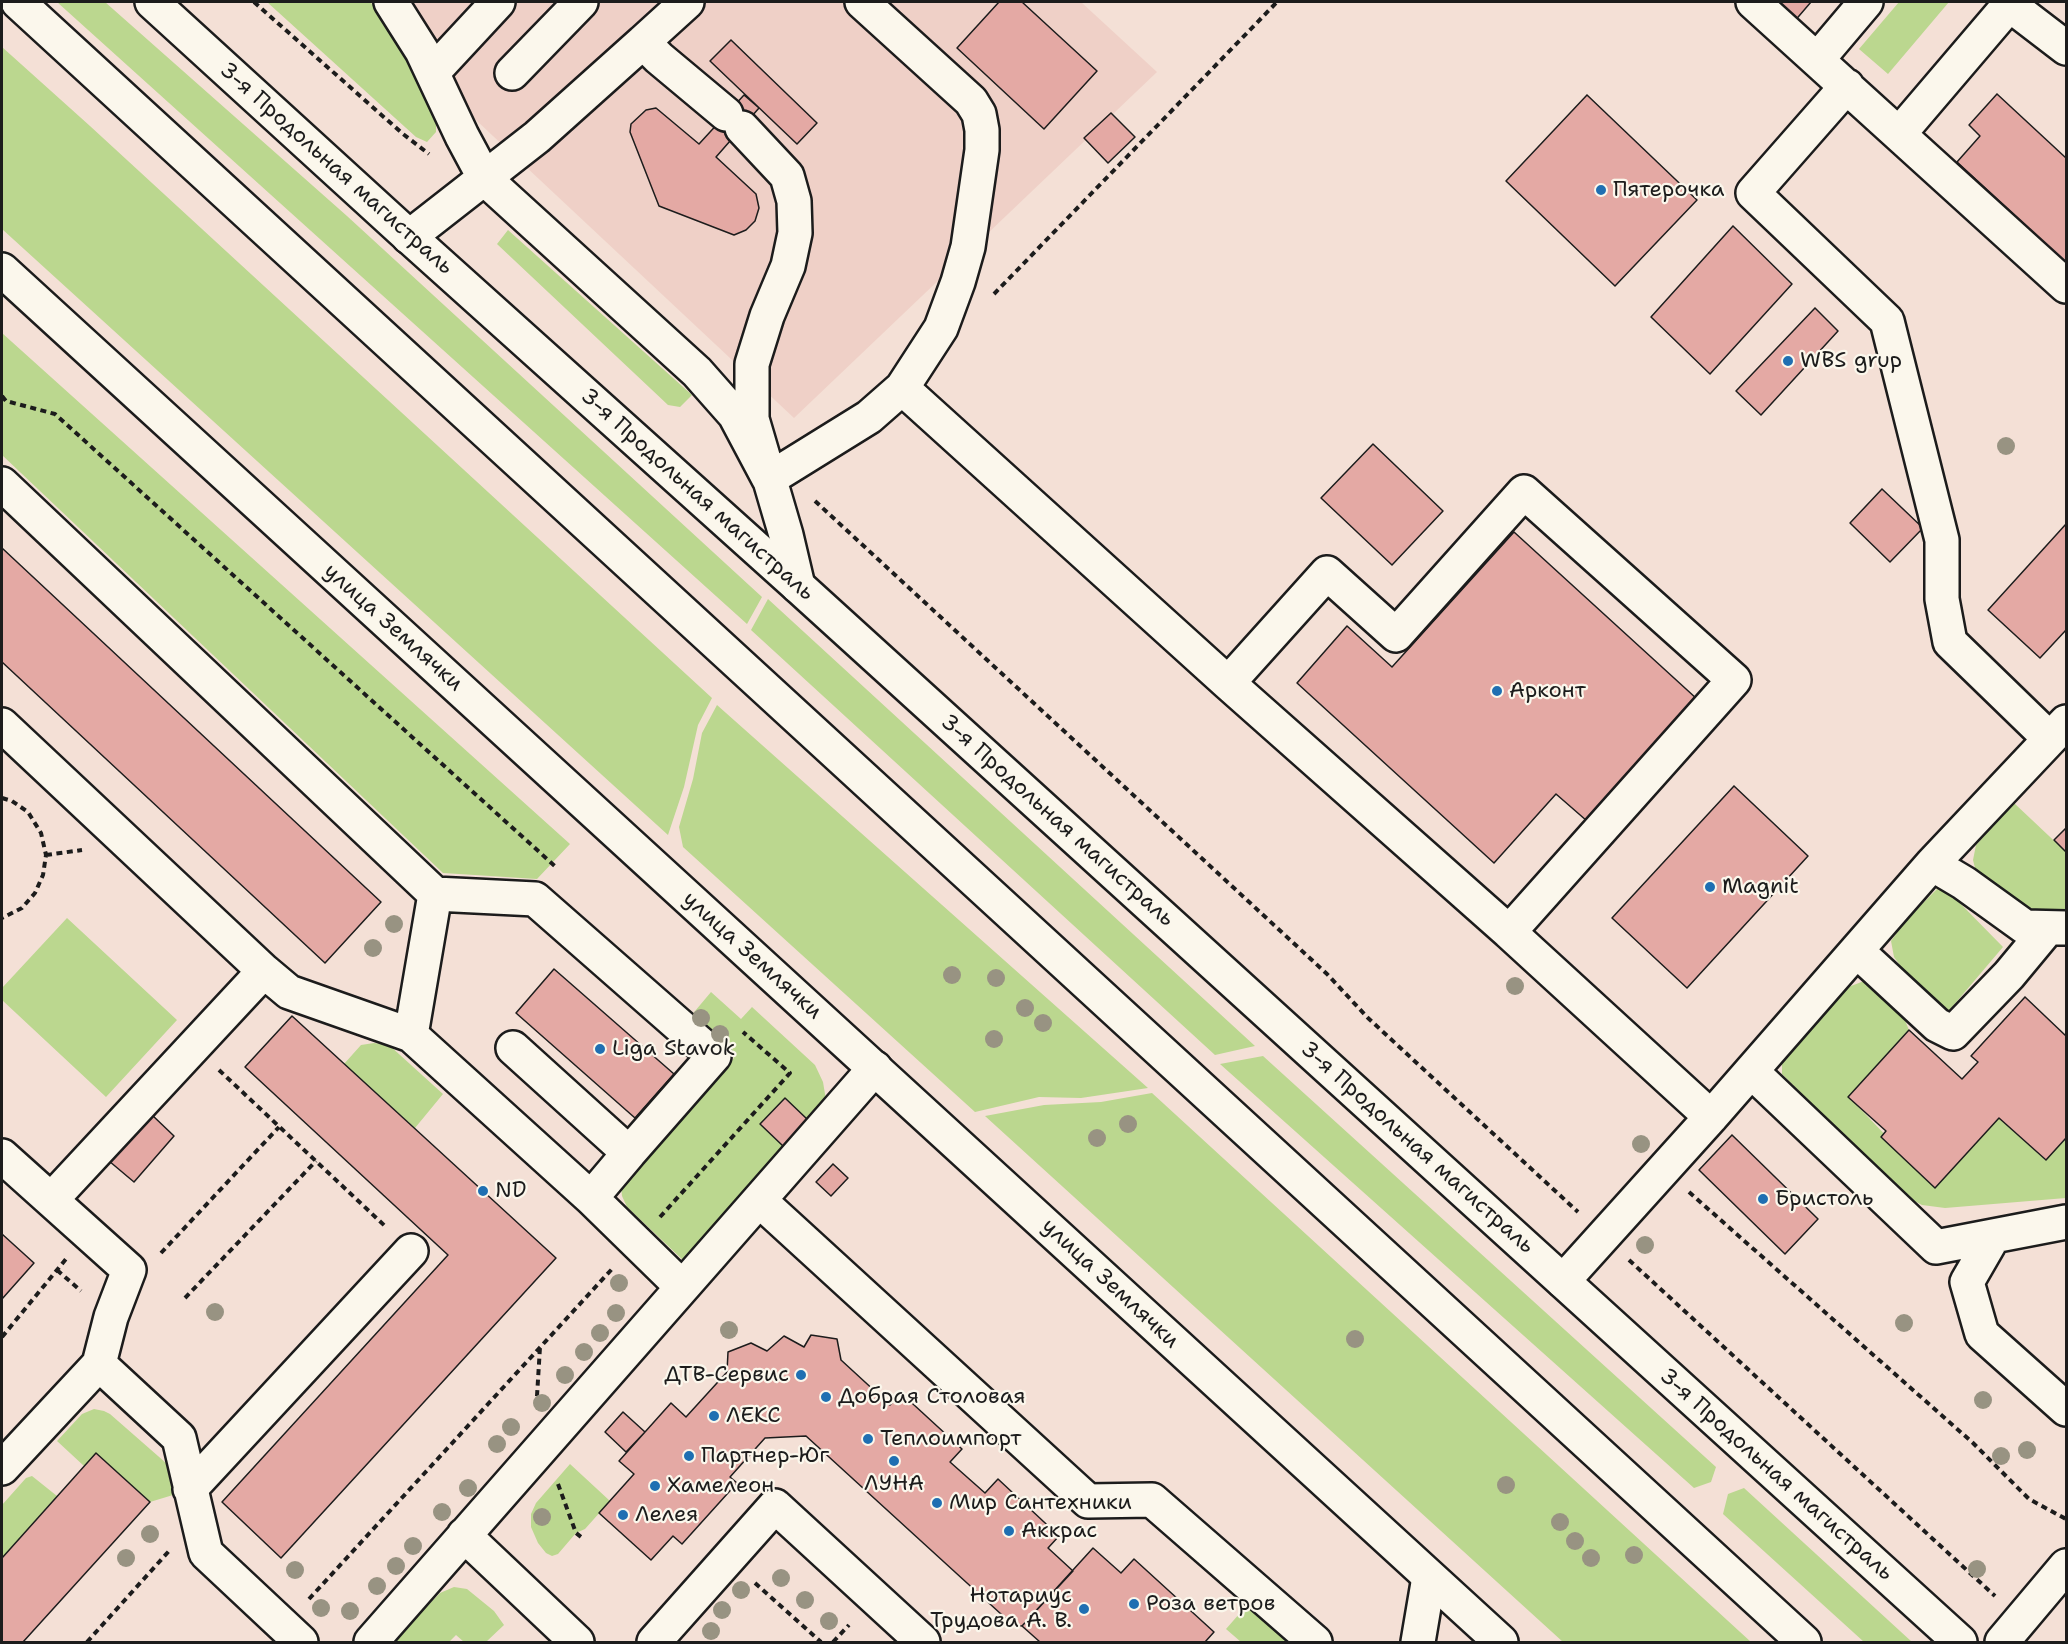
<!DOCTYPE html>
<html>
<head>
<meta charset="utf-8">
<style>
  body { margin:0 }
  #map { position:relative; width:2068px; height:1644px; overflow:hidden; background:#f4e0d6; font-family:"Shantell Sans",sans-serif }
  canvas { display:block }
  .frame { position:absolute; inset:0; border:3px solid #1c1c1c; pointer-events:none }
</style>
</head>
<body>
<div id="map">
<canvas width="2068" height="1644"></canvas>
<div class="frame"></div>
</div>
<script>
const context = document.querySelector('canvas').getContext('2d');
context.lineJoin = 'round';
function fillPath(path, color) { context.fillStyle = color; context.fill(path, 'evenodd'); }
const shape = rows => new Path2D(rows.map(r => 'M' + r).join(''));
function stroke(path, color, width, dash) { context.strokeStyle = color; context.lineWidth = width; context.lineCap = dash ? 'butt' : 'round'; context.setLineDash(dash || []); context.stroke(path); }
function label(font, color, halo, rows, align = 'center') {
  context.font = font + ' "Shantell Sans",sans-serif'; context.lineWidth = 4.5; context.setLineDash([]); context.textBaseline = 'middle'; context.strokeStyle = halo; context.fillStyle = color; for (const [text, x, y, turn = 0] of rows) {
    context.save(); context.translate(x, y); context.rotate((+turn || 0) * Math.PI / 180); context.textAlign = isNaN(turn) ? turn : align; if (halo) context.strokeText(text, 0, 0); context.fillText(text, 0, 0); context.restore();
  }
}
const built = shape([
  [350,2,1081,2,1157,72,794,418]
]);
const green = shape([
  [57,2,105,2,347,216,762,597,747,624],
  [267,2,370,2,389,21,428,95,436,120,436,132,427,142,416,137],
  [1899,2,1949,2,1888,74,1859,49],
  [2,47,90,126,712,698,698,725,684,787,668,835,2,229],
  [508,230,692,395,680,407,668,405,497,244],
  [2,333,570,844,537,879,443,873,2,455],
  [768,599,1255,1046,1215,1055,751,630],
  [717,705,1148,1088,1081,1098,1039,1097,975,1112,683,847,679,827,693,779,702,733],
  [2014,803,2066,852,2066,918,2051,918,2013,905,1976,872,1973,860,1976,845],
  [1937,889,1948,891,2003,947,1947,1013,1907,975,1894,957,1891,941,1906,920],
  [67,918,177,1020,106,1097,2,1000,2,988],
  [1864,981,1873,986,1904,1018,1909,1030,1849,1097,1935,1187,1999,1118,2045,1160,2066,1138,2066,1198,1945,1208,1922,1205,1903,1195,1782,1074,1782,1060,1846,988],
  [711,992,741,1019,752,1007,815,1065,823,1082,826,1100,685,1262,627,1207,622,1196,621,1186,624,1178,734,1058,690,1017],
  [374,1043,389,1045,443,1094,415,1128,344,1064,361,1045],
  [1263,1056,1716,1467,1711,1482,1694,1488,1220,1064],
  [1152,1093,1751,1642,1563,1642,985,1116,1044,1105,1101,1102],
  [94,1409,104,1411,110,1414,166,1463,173,1495,150,1502,96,1453,84,1466,57,1441,82,1414],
  [570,1464,610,1501,585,1529,576,1533,558,1554,552,1556,546,1553,538,1543,531,1527,531,1514,536,1503],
  [32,1476,57,1496,2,1558,2,1505,26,1478],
  [1744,1488,1912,1642,1864,1642,1723,1514,1728,1494],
  [454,1587,467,1589,494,1611,504,1625,486,1642,464,1642,456,1635,449,1642,392,1642,440,1593],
  [1247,1605,1291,1642,1241,1642,1226,1629]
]);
const building = shape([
  [999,2,1022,2,1097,71,1044,129,957,48,999,2],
  [1769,2,1811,2,1793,23,1769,2],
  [731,40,817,123,797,144,710,61,731,40],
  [1997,94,2066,158,2066,263,1957,162,1980,136,1969,125,1997,94],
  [744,95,759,108,716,157,756,194,759,208,755,221,746,230,734,235,659,206,630,132,631,124,646,110,656,108,699,144,744,95],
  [1587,95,1697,200,1615,286,1506,181,1587,95],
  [1111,113,1135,137,1108,163,1084,138,1111,113],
  [1733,226,1792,284,1710,374,1651,317,1733,226],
  [1815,308,1838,331,1761,415,1736,391,1815,308],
  [1373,444,1443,511,1392,565,1321,498,1373,444],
  [1882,489,1923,528,1890,562,1850,523,1882,489],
  [2066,524,2066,630,2040,658,1988,610,2066,524],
  [1514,532,1697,699,1587,821,1556,794,1494,863,1297,683,1347,626,1392,667,1514,532],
  [2,548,381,902,325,963,2,662,2,548],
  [1734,786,1808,856,1687,988,1612,918,1734,786],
  [2066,828,2066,852,2054,840,2066,828],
  [554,969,674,1074,635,1118,516,1013,554,969],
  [2025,997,2066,1036,2066,1138,2046,1160,1999,1118,1935,1188,1881,1137,1886,1131,1848,1097,1909,1030,1962,1079,1978,1062,1971,1056,2025,997],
  [292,1016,556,1258,281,1558,222,1502,448,1255,245,1067,292,1016],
  [785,1098,808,1120,783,1146,760,1124,785,1098],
  [151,1114,174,1136,134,1182,109,1161,151,1114],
  [1732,1135,1818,1219,1785,1254,1699,1170,1732,1135],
  [833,1164,848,1178,831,1196,816,1182,833,1164],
  [2,1234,34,1263,2,1299,2,1234],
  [811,1335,837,1339,841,1360,890,1405,901,1393,962,1449,950,1462,985,1493,998,1479,1059,1536,1048,1548,1073,1571,1022,1626,1013,1625,806,1436,765,1438,730,1477,737,1483,682,1544,673,1536,651,1560,599,1513,634,1474,619,1461,671,1403,686,1417,727,1372,728,1352,751,1343,767,1351,784,1336,804,1347,811,1335],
  [623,1412,645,1432,626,1452,605,1432,623,1412],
  [96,1453,150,1502,23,1642,2,1642,2,1558,96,1453],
  [1093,1548,1121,1573,1134,1559,1214,1632,1205,1642,1040,1642,1022,1626,1093,1548]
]);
const path = shape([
  [254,2,403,134,429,154],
  [994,294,1277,2],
  [2,396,6,401,55,414,557,868],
  [815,501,1327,974,1368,1018,1578,1212],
  [2,798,12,801,28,812,41,833,46,855,43,875,35,893,22,908,2,918],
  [46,855,82,850],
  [219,1070,386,1227],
  [1689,1192,1973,1443,2029,1499,2066,1519],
  [660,1217,790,1073,743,1032],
  [161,1253,279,1127],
  [1629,1260,1995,1596],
  [57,1270,81,1291],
  [185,1298,316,1161],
  [2,1337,66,1259],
  [537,1396,540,1347],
  [558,1484,576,1533,581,1537],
  [755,1583,821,1642],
  [309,1599,612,1269],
  [87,1642,169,1551],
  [833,1642,849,1625]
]);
const minor = shape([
  [391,2,422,51,462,136,485,179,697,372,735,415,769,479,869,417,902,388,941,328,958,282,968,247,982,150,982,130,979,114,971,101,862,2],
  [1753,2,2066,286],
  [2006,2,2066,48],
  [643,42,687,2],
  [1817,60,1866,2],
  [433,72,498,2],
  [512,73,581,2],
  [1847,86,1753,193,1887,321,1942,540,1942,599,1950,642,2050,739],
  [742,128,787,176,794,201,795,233,788,266,767,316,752,364,752,419,786,535,798,586],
  [1899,134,2009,5],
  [409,237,537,137,643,42,659,58,726,114],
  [902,388,1228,683,1509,932,1734,680,1524,492,1396,635,1327,573,1228,683],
  [2,484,435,894,411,1035,591,1198,682,1287],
  [2,725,264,971,51,1200],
  [1932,864,2066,722],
  [435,894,535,899,714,1056,629,1153,513,1048],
  [1509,932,1711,1117],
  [1857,951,1937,1025,1953,1033,2009,975,2048,928],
  [264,971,289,992,411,1035],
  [1751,1071,1936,1247,2066,1222],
  [2,1156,129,1270,111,1317,99,1364],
  [591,1198,629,1153],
  [759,1200,1088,1501,1152,1500,1315,1642],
  [1993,1237,1967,1282,1982,1334,2066,1409],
  [1563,1281,1711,1117,1932,864,1964,883,2025,927,2066,928],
  [2,1468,99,1364,179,1438,206,1553,301,1642],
  [190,1489,411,1251],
  [464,1535,577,1642],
  [371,1642,875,1068],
  [654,1642,775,1506,923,1642],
  [1418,1642,1429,1577],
  [2002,1642,2066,1566]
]);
const major = shape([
  [2,270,1501,1642]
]);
const highway = shape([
  [18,2,1804,1642],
  [152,2,404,232,798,586,1960,1642]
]);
const trees = [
  [2006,446],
  [394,924],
  [373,948],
  [952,975],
  [996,978],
  [1515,986],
  [1025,1008],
  [701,1018],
  [1043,1023],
  [720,1034],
  [994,1039],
  [1128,1124],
  [1097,1138],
  [1641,1144],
  [1645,1245],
  [619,1283],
  [215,1312],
  [616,1313],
  [1904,1323],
  [729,1330],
  [600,1333],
  [1355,1339],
  [584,1352],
  [565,1375],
  [1983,1400],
  [542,1403],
  [511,1427],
  [497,1444],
  [2027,1450],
  [2001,1456],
  [1506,1485],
  [468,1488],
  [442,1512],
  [542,1517],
  [1560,1522],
  [150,1534],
  [1575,1541],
  [413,1546],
  [1634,1555],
  [126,1558],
  [1591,1558],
  [396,1566],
  [1977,1569],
  [295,1570],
  [781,1578],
  [377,1586],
  [741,1590],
  [805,1600],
  [321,1608],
  [722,1610],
  [350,1611],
  [829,1621],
  [711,1631]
];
const markers = [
  [1601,190,6,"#1f6fb2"],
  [1788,361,6,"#1f6fb2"],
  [1497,691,6,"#1f6fb2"],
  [1710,887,6,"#1f6fb2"],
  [600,1049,6,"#1f6fb2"],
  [483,1191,6,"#1f6fb2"],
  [1763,1199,6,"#1f6fb2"],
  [801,1375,6,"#1f6fb2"],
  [826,1397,6,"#1f6fb2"],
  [714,1416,6,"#1f6fb2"],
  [868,1439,6,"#1f6fb2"],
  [689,1456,6,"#1f6fb2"],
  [894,1461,6,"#1f6fb2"],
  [655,1486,6,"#1f6fb2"],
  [937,1503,6,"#1f6fb2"],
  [623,1515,6,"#1f6fb2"],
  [1009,1531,6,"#1f6fb2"],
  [1134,1604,6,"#1f6fb2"],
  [1084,1609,6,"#1f6fb2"]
];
const streetNames = [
  ["3-я Продольная магистраль",336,169,42],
  ["3-я Продольная магистраль",697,495,42],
  ["улица Землячки",393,628,42],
  ["3-я Продольная магистраль",1057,821,42],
  ["улица Землячки",752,956,42],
  ["3-я Продольная магистраль",1417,1148,42],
  ["улица Землячки",1110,1284,43],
  ["3-я Продольная магистраль",1776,1475,42]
];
const poiNames = [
  ["Пятерочка",1613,190],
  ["WBS grup",1800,361],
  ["Арконт",1509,691],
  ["Magnit",1722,887],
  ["Liga Stavok",612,1049],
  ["ND",495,1191],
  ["Бристоль",1775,1199],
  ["ДТВ-Сервис",789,1375,"right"],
  ["Добрая Столовая",838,1397],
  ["ЛЕКС",726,1416],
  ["Теплоимпорт",880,1439],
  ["Партнер-Юг",701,1456],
  ["ЛУНА",894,1484,"center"],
  ["Хамелеон",667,1486],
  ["Мир Сантехники",949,1503],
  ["Лелея",635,1515],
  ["Аккрас",1021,1531],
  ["Нотариус",1072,1596,"right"],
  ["Трудова А. В.",1072,1621,"right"],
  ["Роза ветров",1146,1604]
];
fillPath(built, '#efd0c7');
fillPath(green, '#bbd78f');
fillPath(building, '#e4a9a4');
stroke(building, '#1c1c1c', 1.5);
stroke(minor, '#1c1c1c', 38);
stroke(major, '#1c1c1c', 38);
stroke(highway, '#1c1c1c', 38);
stroke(path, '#1c1c1c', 4, [6, 4.5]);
stroke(minor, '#fbf7ec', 33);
stroke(major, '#fbf7ec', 33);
stroke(highway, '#fbf7ec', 33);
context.fillStyle = '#989382';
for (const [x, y] of trees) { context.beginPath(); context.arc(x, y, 9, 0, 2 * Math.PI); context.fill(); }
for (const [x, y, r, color] of markers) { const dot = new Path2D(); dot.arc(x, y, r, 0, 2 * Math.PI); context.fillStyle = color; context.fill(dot); stroke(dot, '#fbf7ec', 2); }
label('22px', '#1c1c1c', '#fbf7ec', streetNames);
label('22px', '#1c1c1c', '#fbf7ec', poiNames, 'left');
</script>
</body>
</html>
